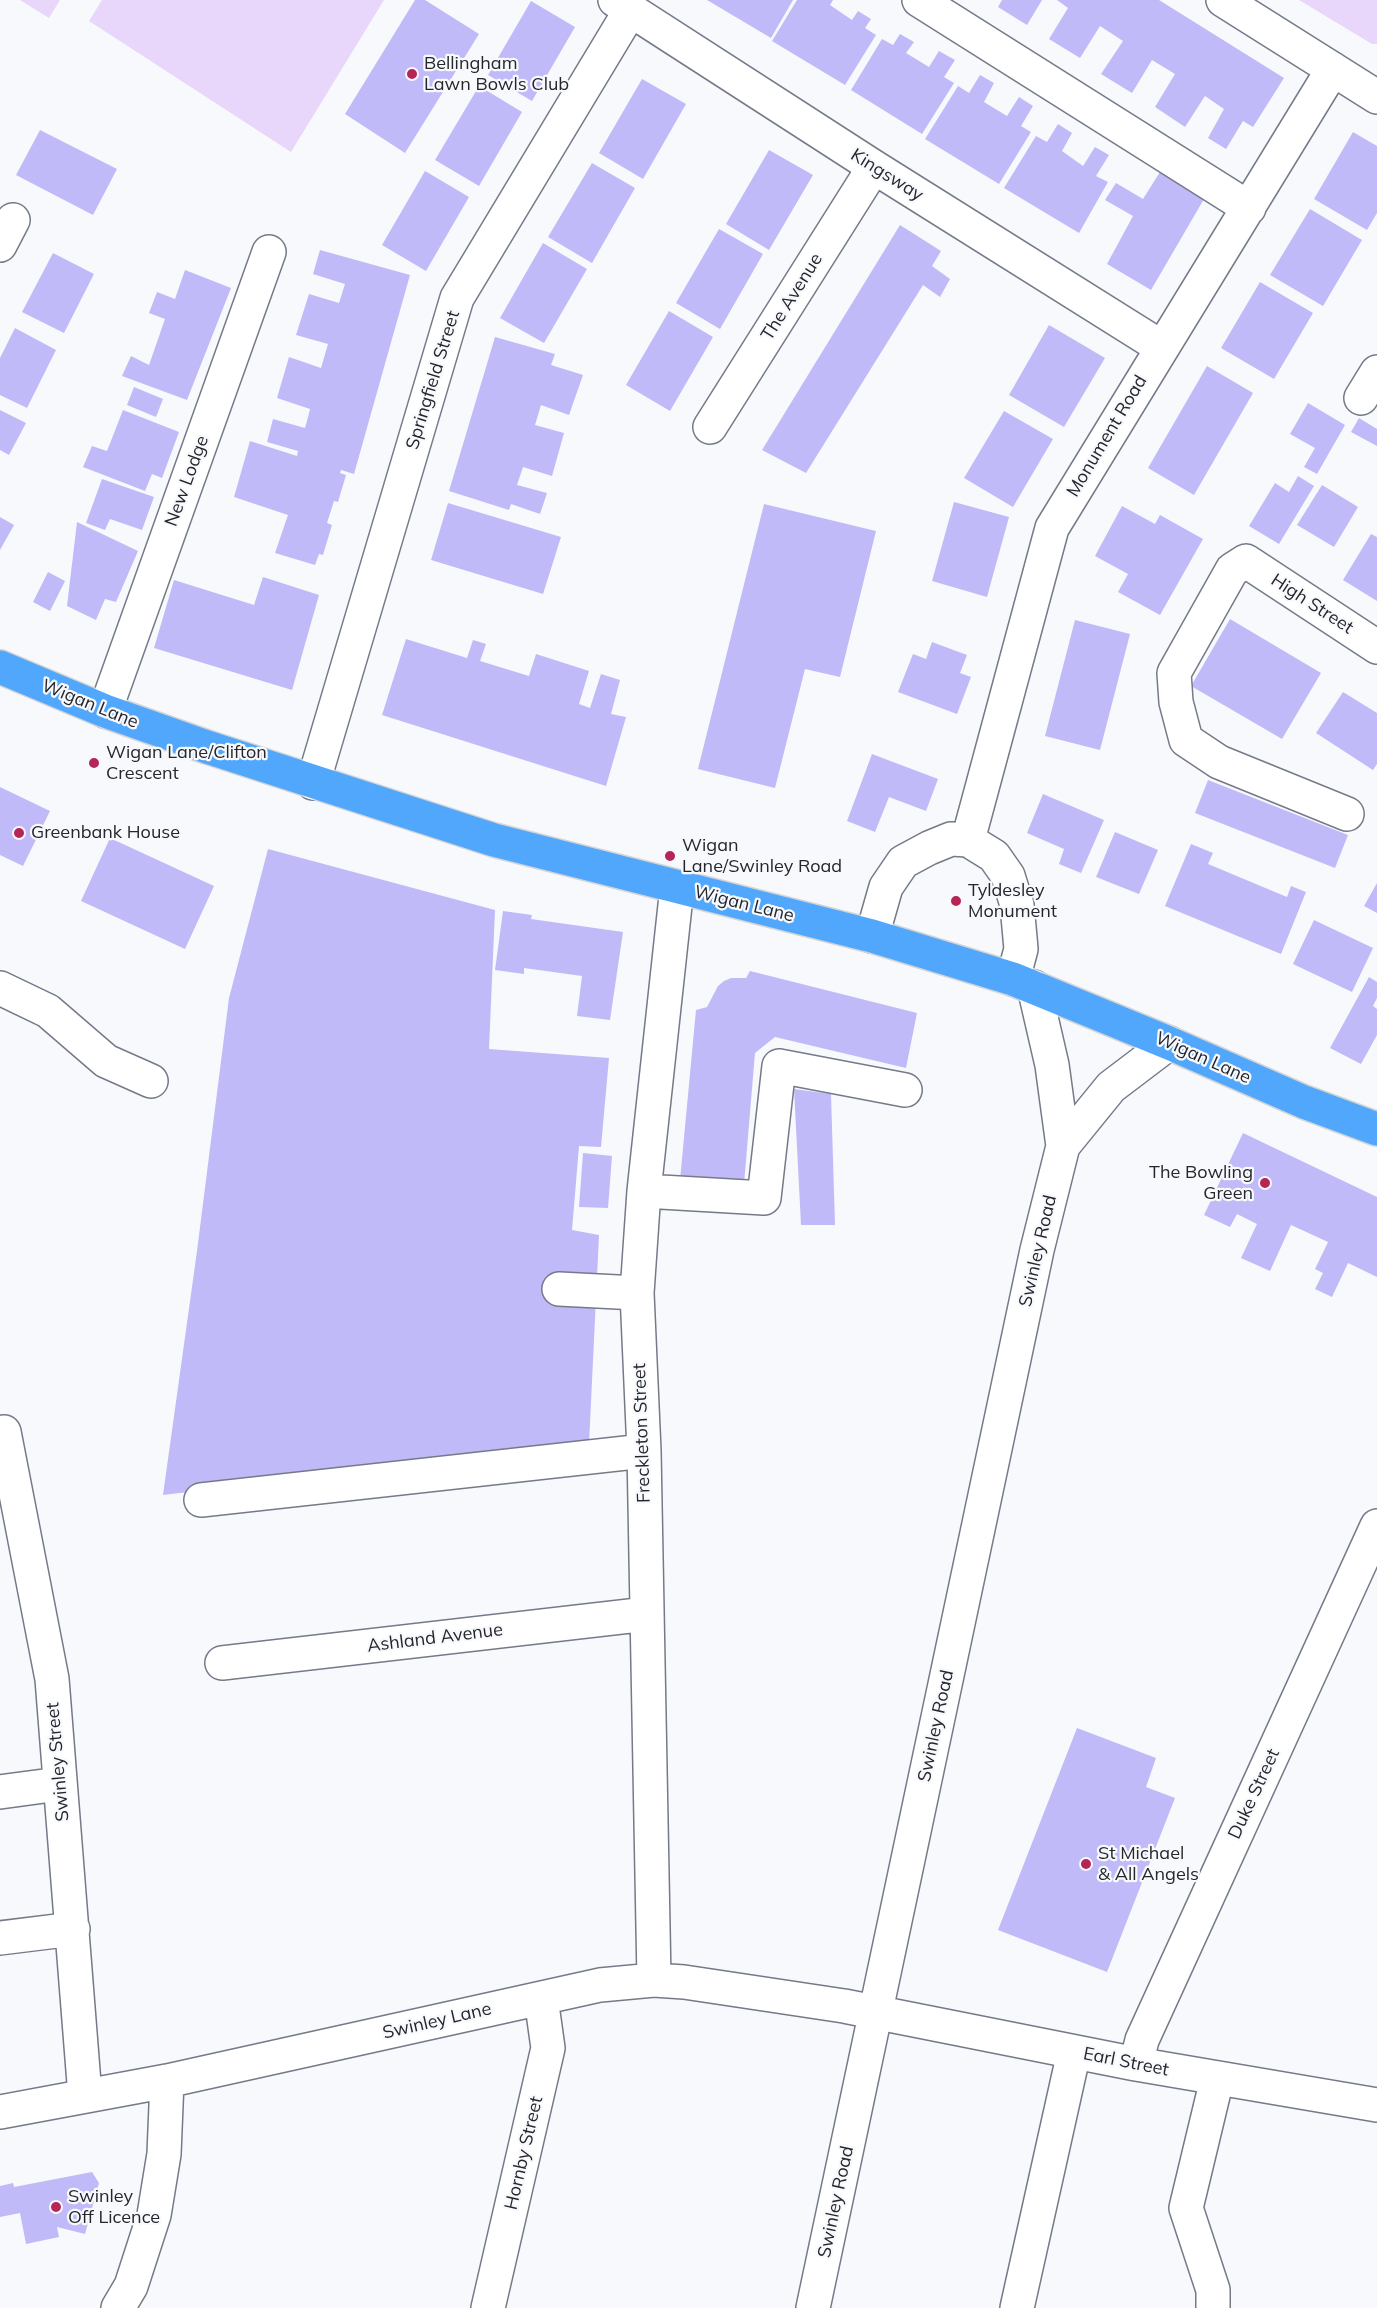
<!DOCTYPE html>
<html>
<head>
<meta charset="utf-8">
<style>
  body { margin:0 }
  canvas { display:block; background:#f7f9fc }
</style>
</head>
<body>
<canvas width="1377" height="2308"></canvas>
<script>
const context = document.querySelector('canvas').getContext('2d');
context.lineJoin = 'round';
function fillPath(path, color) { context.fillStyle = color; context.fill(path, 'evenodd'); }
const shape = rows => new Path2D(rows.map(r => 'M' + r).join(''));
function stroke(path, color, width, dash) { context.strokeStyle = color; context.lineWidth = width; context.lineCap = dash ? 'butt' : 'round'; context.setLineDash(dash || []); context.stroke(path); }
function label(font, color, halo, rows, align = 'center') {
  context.font = font + ' Mulish,sans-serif'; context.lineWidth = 4.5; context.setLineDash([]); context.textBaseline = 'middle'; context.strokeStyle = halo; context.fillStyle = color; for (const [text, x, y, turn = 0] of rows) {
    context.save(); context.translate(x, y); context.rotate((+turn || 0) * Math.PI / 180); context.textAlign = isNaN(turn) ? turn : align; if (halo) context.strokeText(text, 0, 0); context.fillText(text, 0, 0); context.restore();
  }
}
const green = shape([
  [20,0,60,0,49,18],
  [102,0,384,0,291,152,89,21],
  [1299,0,1377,0,1377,44,1372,44]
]);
const building = shape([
  [415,0,425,0,479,34,405,153,345,114],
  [707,0,793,0,771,38],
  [797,0,833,0,830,5,852,20,858,11,871,19,865,28,876,35,845,85,772,41],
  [1002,0,1042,0,1027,25,998,7],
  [1057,0,1159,0,1284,78,1253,127,1243,121,1226,149,1208,138,1224,109,1205,96,1185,127,1155,107,1175,74,1152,60,1132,93,1101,74,1123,41,1100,26,1080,58,1049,39,1068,8],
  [531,1,575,27,532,101,488,75],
  [900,34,914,42,906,53,929,67,939,51,955,60,944,77,954,83,922,134,851,90,882,39,893,45],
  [980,75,994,83,984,102,1007,116,1019,97,1033,106,1021,126,1031,132,999,184,925,139,958,86,969,93],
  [642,79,686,104,643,179,599,153],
  [479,86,522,112,479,186,435,160],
  [1058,124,1072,133,1062,151,1083,166,1095,147,1109,155,1096,176,1108,182,1079,233,1004,188,1036,136,1047,142],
  [40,130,117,169,93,215,16,175],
  [1353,132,1377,146,1377,213,1367,230,1314,199],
  [769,150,813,175,769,250,726,224],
  [592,163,635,188,592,263,548,237],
  [425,171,469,197,426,271,382,245],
  [1160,172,1204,199,1151,290,1107,264,1133,216,1105,200,1116,183,1143,199],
  [1310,209,1362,240,1323,306,1270,275],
  [900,225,941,251,932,266,950,279,940,297,923,285,806,473,762,450],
  [719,229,763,254,720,329,676,303],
  [543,243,587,269,544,343,500,318],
  [320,250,410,275,354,474,341,470,340,473,346,475,338,502,334,501,327,523,332,525,323,555,319,554,315,565,275,553,288,515,234,497,250,441,297,456,298,451,267,442,273,419,305,428,307,421,310,409,277,398,289,357,321,368,328,344,296,335,309,294,339,303,345,284,313,274],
  [53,253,94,274,64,333,22,312],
  [185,270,231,288,187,400,122,376,131,356,149,365,165,319,149,313,157,292,175,299],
  [1260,282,1313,313,1274,379,1221,348],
  [669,311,713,337,670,411,626,385],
  [1049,325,1105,358,1064,427,1009,395],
  [15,328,56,350,27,408,0,395,0,358],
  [495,337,555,354,551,365,583,375,569,415,541,405,535,425,564,433,552,476,523,467,517,485,547,493,540,514,511,504,509,510,449,491],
  [1207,366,1253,393,1194,495,1148,468],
  [134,387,163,399,156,417,127,405],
  [1308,403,1345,425,1317,474,1304,467,1315,448,1290,434],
  [0,410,26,423,9,455,0,450],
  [123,410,179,432,162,478,152,474,145,491,83,467,92,446,107,451],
  [1004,411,1053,439,1013,507,964,478],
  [1359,418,1377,429,1377,446,1351,432],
  [1298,476,1314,486,1279,544,1249,526,1275,483,1289,492],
  [102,479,154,497,142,530,110,519,105,530,86,523],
  [1322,485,1358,507,1334,547,1297,525],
  [954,502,1009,517,987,597,932,581],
  [448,503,561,537,543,594,431,560],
  [764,504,876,531,840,677,805,669,775,788,698,769],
  [1122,506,1155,524,1160,515,1203,539,1160,615,1118,592,1128,574,1095,556],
  [0,517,14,525,0,550],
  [77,522,138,551,116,602,105,599,96,620,67,606],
  [1371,534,1377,537,1377,601,1343,580],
  [48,572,65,581,50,611,33,602],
  [263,577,319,595,292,690,154,648,174,580,254,605],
  [1230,619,1321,673,1282,739,1191,686],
  [1075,620,1130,634,1100,750,1045,736],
  [406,639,467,658,473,640,486,644,480,661,529,676,536,654,589,671,579,704,590,708,601,674,620,680,611,714,626,717,606,786,382,715],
  [932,642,967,655,960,673,971,677,957,714,898,692,913,654,926,659],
  [1343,692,1377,713,1377,764,1373,770,1316,733],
  [872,754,938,779,926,811,889,797,875,832,847,821],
  [1208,780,1348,835,1335,868,1195,813],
  [0,787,50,811,23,866,0,855],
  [1043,794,1104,820,1081,873,1059,864,1064,849,1027,833],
  [1115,832,1158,850,1139,894,1096,877],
  [110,838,214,886,185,949,81,901],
  [1191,844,1213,853,1208,864,1287,897,1291,886,1306,892,1281,954,1165,906],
  [268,849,495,910,489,1049,609,1058,601,1147,579,1146,572,1230,599,1235,589,1444,163,1495,197,1251,229,998],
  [1377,883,1377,913,1364,906],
  [503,911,532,915,531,919,623,932,610,1020,577,1016,582,976,524,968,524,974,495,970],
  [1314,920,1373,948,1352,992,1293,964],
  [750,971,917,1013,906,1068,775,1037,755,1053,744,1184,680,1180,696,1010,707,1007,718,986,724,981,731,978,746,978],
  [1369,977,1377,982,1377,998,1373,1006,1377,1009,1377,1035,1361,1064,1330,1048],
  [794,1089,831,1094,835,1225,801,1225],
  [1243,1133,1377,1197,1377,1277,1348,1263,1332,1297,1315,1289,1323,1273,1315,1269,1328,1242,1291,1225,1270,1271,1241,1258,1257,1224,1237,1214,1230,1227,1204,1215],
  [583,1153,612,1156,608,1208,579,1207],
  [1077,1728,1156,1758,1146,1787,1175,1798,1107,1972,998,1930],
  [92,2172,99,2183,85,2234,57,2227,59,2237,26,2244,20,2213,0,2217,0,2186,13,2183,14,2187]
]);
const minor = shape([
  [615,0,874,167,1161,347],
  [919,0,1249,208],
  [1223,0,1377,97],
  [0,245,13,220],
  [1361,398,1377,372],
  [710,427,874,167],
  [105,711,269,252],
  [313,783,457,298,630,11],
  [1347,814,1219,762,1186,740,1176,702,1174,673,1232,570,1246,561,1377,647],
  [968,840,1052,528,1333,69],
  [872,936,886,887,903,862,929,848,951,839,968,840,994,856,1008,876,1017,905,1021,949,1013,979],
  [0,988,48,1011,106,1061,151,1081],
  [1063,1146,1111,1087,1169,1043],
  [644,1191,764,1198,779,1066,905,1090],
  [559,1289,637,1293],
  [4,1432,52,1679,85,2096],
  [201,1500,644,1451],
  [222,1663,647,1614],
  [0,1792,59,1784],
  [0,1938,73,1929],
  [654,1980,644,1451,637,1293,644,1191,677,887],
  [1136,2064,1142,2040,1377,1526],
  [0,2112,167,2081,600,1985,654,1980,684,1982,844,2006,1136,2064,1377,2105],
  [118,2308,131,2286,154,2215,164,2154,167,2081],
  [488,2308,548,2048,541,1998],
  [813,2308,1037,1250,1063,1146,1052,1065,1034,987],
  [1017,2308,1074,2052],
  [1213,2308,1213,2290,1186,2208,1217,2079]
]);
const highway = shape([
  [0,667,105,711,207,747,494,840,872,936,1013,979,1169,1043,1304,1102,1377,1129]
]);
const markers = [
  [412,74,6,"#b52556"],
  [94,763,6,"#b52556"],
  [19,833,6,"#b52556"],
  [670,856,6,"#b52556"],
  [956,901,6,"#b52556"],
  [1265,1183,6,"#b52556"],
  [1086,1864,6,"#b52556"],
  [56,2207,6,"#b52556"]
];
const poiNames = [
  ["Bellingham",424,64],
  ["Lawn Bowls Club",424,85],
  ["Wigan Lane/Clifton",106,753],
  ["Crescent",106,774],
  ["Greenbank House",31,833],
  ["Wigan",682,846],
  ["Lane/Swinley Road",682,867],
  ["Tyldesley",968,891],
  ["Monument",968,912],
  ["The Bowling",1253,1173,"right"],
  ["Green",1253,1194,"right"],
  ["St Michael",1098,1854],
  ["& All Angels",1098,1875],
  ["Swinley",68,2197],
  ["Off Licence",68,2218]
];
const streetNames = [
  ["Kingsway",887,175,32],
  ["The Avenue",792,297,-58],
  ["Springfield Street",433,380,-73],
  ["Monument Road",1107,436,-59],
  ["New Lodge",187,481,-70],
  ["High Street",1312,604,33],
  ["Wigan Lane",90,704,22],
  ["Wigan Lane",744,904,14],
  ["Wigan Lane",1203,1058,24],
  ["Swinley Road",1038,1251,-77],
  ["Freckleton Street",642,1433,-92],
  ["Ashland Avenue",435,1638,-7],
  ["Swinley Road",936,1726,-78],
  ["Swinley Street",58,1762,-95],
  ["Duke Street",1254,1794,-65],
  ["Swinley Lane",437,2021,-13],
  ["Earl Street",1126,2062,11],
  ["Hornby Street",524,2153,-77],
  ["Swinley Road",836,2202,-78]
];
fillPath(green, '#e9d6fb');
fillPath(building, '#c1baf8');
stroke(minor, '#757a89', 36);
stroke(highway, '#d3d4d5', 36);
stroke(minor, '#fff', 33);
stroke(highway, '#51a7fc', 33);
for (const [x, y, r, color] of markers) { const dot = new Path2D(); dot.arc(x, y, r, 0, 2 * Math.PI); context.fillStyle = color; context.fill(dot); stroke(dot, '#f7f9fc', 2); }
label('18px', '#24262c', '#f7f9fc', poiNames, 'left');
label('18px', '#24262c', '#f7f9fc', streetNames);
</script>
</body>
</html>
